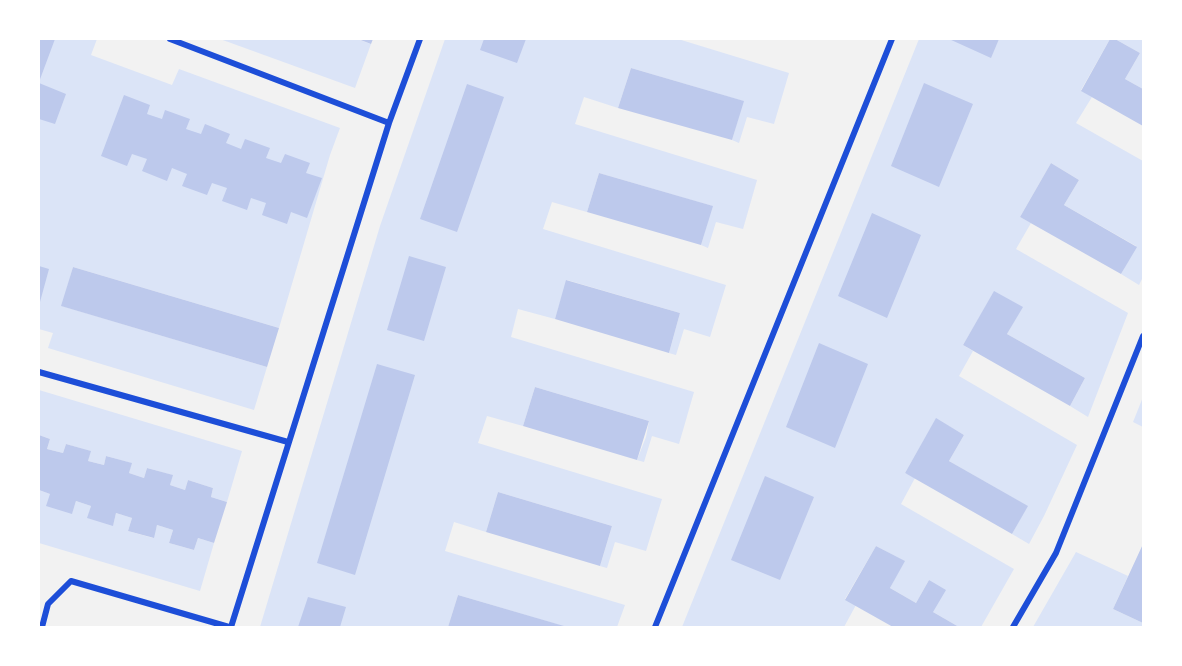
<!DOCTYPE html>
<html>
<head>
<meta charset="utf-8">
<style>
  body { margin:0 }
  #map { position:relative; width:1182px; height:666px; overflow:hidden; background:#f2f2f2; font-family:"Crimson Pro",serif }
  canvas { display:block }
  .frame { position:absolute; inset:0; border:40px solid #fff; pointer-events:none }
</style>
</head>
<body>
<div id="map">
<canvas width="1182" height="666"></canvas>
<div class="frame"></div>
</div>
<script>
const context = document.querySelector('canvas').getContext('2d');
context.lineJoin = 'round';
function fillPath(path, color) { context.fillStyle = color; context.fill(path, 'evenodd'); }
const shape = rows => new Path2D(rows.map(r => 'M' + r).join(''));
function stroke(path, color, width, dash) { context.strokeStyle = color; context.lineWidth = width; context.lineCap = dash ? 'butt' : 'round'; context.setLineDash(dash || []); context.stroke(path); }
const green = shape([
  [39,39,97,39,91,55,172,85,179,69,340,128,330,155,279,328,73,267,62,306,267,367,254,410,48,348,53,333,39,329],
  [220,39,357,39,371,44,355,88],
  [445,39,678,39,789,73,774,124,747,117,739,143,732,140,743,101,631,68,618,108,584,97,575,124,757,180,743,229,716,222,708,248,701,245,712,206,599,173,587,212,552,202,543,229,726,285,710,337,684,329,676,355,669,353,680,313,567,280,555,319,518,309,511,337,694,392,679,444,652,436,644,462,637,460,646,437,649,421,535,387,523,426,487,416,478,443,662,499,646,551,615,542,607,568,600,566,612,526,498,492,486,532,454,522,445,551,625,605,617,627,566,627,458,595,448,627,260,627,380,226],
  [919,39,1110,39,1081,90,1092,97,1076,123,1143,161,1143,277,1139,285,1121,274,1136,246,1064,205,1079,180,1051,163,1020,217,1031,223,1016,249,1128,313,1088,417,1070,406,1085,378,1007,334,1022,307,994,292,963,345,973,351,959,376,1077,445,1044,516,1029,544,1012,534,1027,506,949,461,964,435,936,419,905,473,915,478,901,504,1014,569,981,627,959,627,933,612,929,580,916,603,890,588,904,561,876,546,845,599,856,605,844,627,682,627],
  [1115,39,1143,39,1143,89,1125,79,1140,53],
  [39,390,242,451,227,502,211,497,213,488,188,480,185,490,170,485,172,475,147,468,144,478,129,473,131,463,106,456,104,465,88,461,90,451,66,444,63,453,47,449,50,439,39,435],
  [1143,397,1143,427,1133,422],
  [39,490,50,494,72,513,76,501,91,506,88,518,113,525,116,513,132,518,128,531,153,538,157,525,173,530,169,543,194,550,198,538,214,543,200,591,39,543],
  [1076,552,1128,576,1113,609,1143,623,1143,627,1033,627]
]);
const building = shape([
  [39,39,55,39,39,82],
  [358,39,373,39,371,44],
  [484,39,526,39,517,63,480,50],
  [949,39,999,39,991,58],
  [1110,39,1115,39,1140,53,1125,79,1143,89,1143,126,1081,91],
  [631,68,744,101,732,140,618,108],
  [39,83,66,94,55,124,39,119],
  [924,83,973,104,939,187,891,166],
  [467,84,504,97,457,232,420,219],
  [124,95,150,105,147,114,162,119,165,110,190,119,186,129,201,134,205,124,230,134,226,143,241,149,245,139,270,148,266,158,281,163,285,154,310,163,306,173,322,178,307,218,291,212,287,224,262,215,266,203,251,198,247,210,222,201,227,188,212,183,207,195,182,186,187,174,172,168,167,181,142,171,147,159,132,154,127,166,101,156],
  [1051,163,1079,180,1064,205,1137,247,1121,274,1020,217],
  [599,173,713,206,701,245,587,212],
  [872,213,921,235,887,318,838,296],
  [409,256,446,267,424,341,387,330],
  [39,266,49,269,40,302,39,302],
  [73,267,279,328,267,367,61,306],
  [566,280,680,313,669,353,555,319],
  [994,291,1023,307,1007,334,1085,378,1070,406,963,345],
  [819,343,868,364,835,448,786,427],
  [377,364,415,375,355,575,317,563],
  [535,387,649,421,637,460,523,426],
  [936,418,964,435,949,461,1028,506,1012,534,905,473],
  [39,435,50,439,47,449,63,453,66,444,91,451,88,461,104,465,106,456,132,463,129,473,144,478,147,468,173,475,170,485,185,490,188,480,213,488,211,497,227,502,214,543,198,538,194,550,169,543,173,530,157,525,154,538,128,531,132,518,116,513,113,526,87,518,91,506,76,501,72,514,46,506,50,494,39,490],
  [765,476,814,497,780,580,731,560],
  [498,492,612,526,600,566,486,532],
  [1143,544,1143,623,1113,609],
  [876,546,905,561,890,588,916,603,929,580,946,590,933,612,959,627,893,627,845,600],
  [458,595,564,626,564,627,448,627],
  [308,597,346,607,340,627,298,627]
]);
const minor = shape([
  [170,39,389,123],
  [39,372,288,442],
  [42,627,48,604,71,581,229,627],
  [231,627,389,123,420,39],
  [655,627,892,39],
  [1013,627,1056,553,1143,336]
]);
fillPath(green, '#dbe4f7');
fillPath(building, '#bdc9ec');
stroke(minor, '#1d4ed8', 6);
</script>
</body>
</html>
